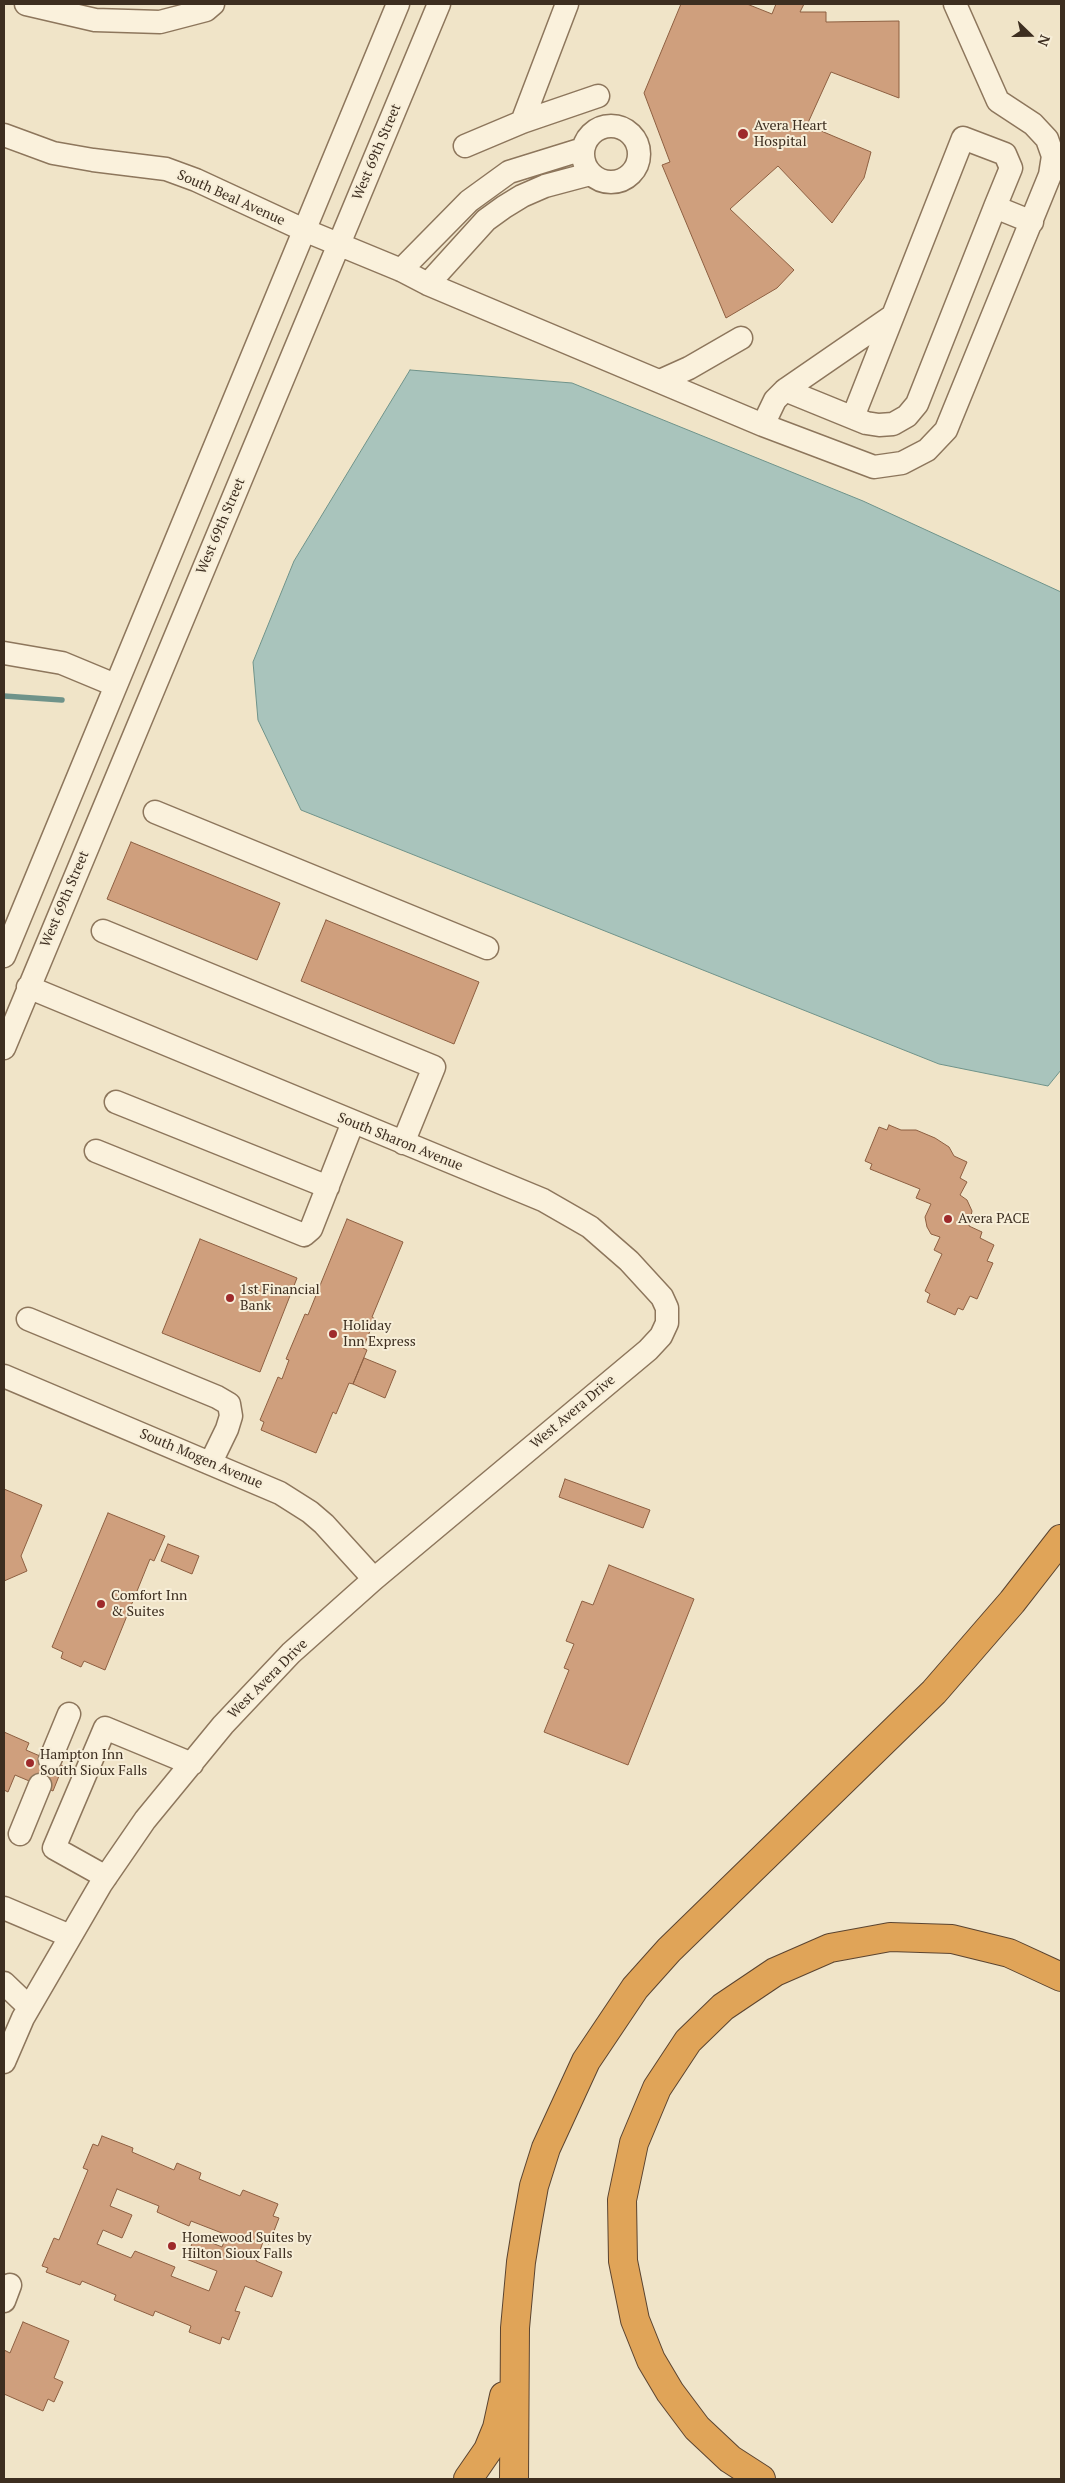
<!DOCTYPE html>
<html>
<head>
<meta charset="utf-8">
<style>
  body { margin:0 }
  #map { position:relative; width:1065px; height:2483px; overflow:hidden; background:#f0e4c8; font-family:"PT Serif",serif }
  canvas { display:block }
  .frame { position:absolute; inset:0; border:5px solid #3d2e20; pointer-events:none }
  .north { position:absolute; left:1005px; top:10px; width:50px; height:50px; -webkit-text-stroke:4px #f7eed8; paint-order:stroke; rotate:112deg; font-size:14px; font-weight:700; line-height:20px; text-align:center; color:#3d2e20 }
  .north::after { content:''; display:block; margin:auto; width:18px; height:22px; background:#3d2e20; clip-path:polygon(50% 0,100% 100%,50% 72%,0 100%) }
</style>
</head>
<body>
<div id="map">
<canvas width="1065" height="2483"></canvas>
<div class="frame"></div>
<div class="north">N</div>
</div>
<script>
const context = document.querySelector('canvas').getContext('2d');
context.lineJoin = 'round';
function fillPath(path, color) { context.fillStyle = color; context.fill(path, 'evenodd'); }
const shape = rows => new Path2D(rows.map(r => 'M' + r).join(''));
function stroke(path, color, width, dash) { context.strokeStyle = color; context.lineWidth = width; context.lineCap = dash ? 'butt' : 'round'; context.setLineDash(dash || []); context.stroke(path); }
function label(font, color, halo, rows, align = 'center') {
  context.font = font + ' "PT Serif",serif'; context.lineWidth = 4; context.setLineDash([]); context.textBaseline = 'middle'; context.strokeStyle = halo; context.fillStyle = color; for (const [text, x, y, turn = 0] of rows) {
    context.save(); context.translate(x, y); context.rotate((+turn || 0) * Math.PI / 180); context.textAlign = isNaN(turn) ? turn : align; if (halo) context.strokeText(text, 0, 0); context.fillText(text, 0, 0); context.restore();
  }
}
const water = shape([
  [410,370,572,383,863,501,1061,592,1061,1070,1048,1086,939,1064,301,810,258,720,253,662,294,561,410,370]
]);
const stream = shape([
  [4,696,62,700]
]);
const building = shape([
  [681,4,747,4,772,14,776,4,804,4,800,12,826,12,826,22,899,21,899,98,831,72,807,125,871,152,864,178,832,223,778,166,730,209,794,270,777,288,726,318,662,165,670,162,644,93,681,4],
  [131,842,280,903,257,960,107,899,131,842],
  [326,920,479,982,454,1044,301,981,326,920],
  [889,1125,901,1130,916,1130,935,1138,949,1147,954,1156,967,1162,960,1178,967,1182,960,1195,967,1200,972,1211,969,1226,982,1232,980,1238,994,1245,987,1261,993,1263,977,1299,970,1296,963,1310,958,1308,955,1315,927,1302,930,1294,925,1291,942,1254,934,1250,940,1237,931,1234,927,1227,925,1217,931,1204,916,1198,920,1189,870,1169,872,1164,865,1161,879,1127,887,1130,889,1125],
  [347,1219,403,1242,372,1317,375,1319,363,1348,367,1350,353,1384,349,1383,336,1414,333,1412,316,1453,261,1430,264,1422,260,1420,278,1377,282,1379,289,1360,286,1359,305,1314,308,1315,347,1219],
  [200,1239,297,1278,260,1372,162,1333,200,1239],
  [364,1358,396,1371,385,1398,353,1384,364,1358],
  [565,1479,650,1510,643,1528,559,1497,565,1479],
  [4,1489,42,1505,21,1556,27,1571,4,1581,4,1489],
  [108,1513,165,1536,154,1561,150,1559,105,1670,84,1661,81,1667,61,1658,63,1652,52,1647,108,1513],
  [168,1544,199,1556,192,1574,161,1561,168,1544],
  [609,1565,694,1599,628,1765,544,1732,569,1670,564,1668,574,1644,566,1641,582,1601,593,1605,609,1565],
  [4,1732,29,1743,26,1750,63,1766,53,1791,15,1775,8,1792,4,1790,4,1732],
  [102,2136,133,2148,132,2152,174,2170,177,2163,201,2173,199,2179,240,2196,243,2190,278,2204,273,2216,279,2218,269,2244,263,2242,256,2261,282,2272,272,2297,245,2286,235,2311,240,2312,229,2340,222,2337,220,2344,189,2332,191,2326,155,2311,153,2316,114,2300,116,2295,82,2281,80,2285,46,2272,48,2268,42,2266,54,2238,59,2240,88,2170,83,2168,93,2144,98,2146,102,2136],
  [117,2189,159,2206,157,2212,189,2226,191,2221,227,2235,222,2247,195,2236,186,2259,217,2271,209,2291,171,2276,175,2267,135,2251,131,2258,97,2244,103,2230,122,2238,132,2215,110,2206,117,2189],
  [23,2322,69,2341,54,2378,63,2382,54,2402,48,2399,43,2411,4,2394,4,2350,10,2353,23,2322]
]);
const minor = shape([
  [26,4,95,20,160,22,206,10,213,4],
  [522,122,567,4],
  '583 154a28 28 0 1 1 56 0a28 28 0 1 1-56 0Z',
  [4,135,53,153,93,160,166,169,196,180,304,230,401,270,428,284,763,425,874,467,902,463,927,450,946,430,1050,175,1053,156,1047,139,1033,124,998,101,955,4],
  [465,146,522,122,598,96],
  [401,270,469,201,509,172,583,149],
  [428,284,486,220,504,207,522,196,545,186,590,174],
  [660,381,689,368,741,338],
  [785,390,891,317],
  [853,417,963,138,1005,154,1011,168,995,207],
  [763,425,775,400,785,390,866,423,879,425,893,424,907,416,917,404,995,207,1032,222],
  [4,653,62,663,115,685],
  [155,812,487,948],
  [103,931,434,1067,403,1143],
  [4,956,398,4],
  [4,1048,439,4],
  [116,1102,328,1187],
  [96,1151,304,1235,311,1229,353,1122],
  [28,1319,217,1397,229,1404,231,1416,227,1429,211,1462],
  [4,1376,280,1493,310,1512,324,1524,374,1579],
  [50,1760,69,1714],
  [20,1834,40,1785],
  [106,1877,54,1848,105,1728,192,1764],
  [4,1908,70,1936],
  [4,1983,29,2007],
  [4,2062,23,2018,101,1884,145,1820,223,1725,291,1653,374,1579,648,1350,661,1336,667,1323,667,1308,662,1297,629,1261,590,1227,543,1200,28,987],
  [4,2301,10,2285]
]);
const highway = shape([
  [468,2479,488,2450,497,2428,504,2396],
  [514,2479,515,2328,521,2262,527,2225,534,2186,546,2148,586,2061,635,1988,669,1950,934,1692,1012,1602,1061,1539],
  [761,2479,730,2459,697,2428,670,2392,651,2360,635,2320,623,2261,622,2200,634,2143,657,2088,688,2041,723,2007,775,1972,830,1948,890,1937,952,1939,1009,1953,1061,1977]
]);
const markers = [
  [743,134,6,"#9e2a2b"],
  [948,1219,5,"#9e2a2b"],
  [230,1298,5,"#9e2a2b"],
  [333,1334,5,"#9e2a2b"],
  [101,1604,5,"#9e2a2b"],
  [30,1763,5,"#9e2a2b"],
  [172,2246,5,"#9e2a2b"]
];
const poiNames = [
  ["Avera Heart",754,126],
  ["Hospital",754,142],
  ["Avera PACE",958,1219],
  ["1st Financial",240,1290],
  ["Bank",240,1306],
  ["Holiday",343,1326],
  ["Inn Express",343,1342],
  ["Comfort Inn",111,1596],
  ["& Suites",111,1612],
  ["Hampton Inn",40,1755],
  ["South Sioux Falls",40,1771],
  ["Homewood Suites by",182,2238],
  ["Hilton Sioux Falls",182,2254]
];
const streetNames = [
  ["West 69th Street",377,152,-67],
  ["South Beal Avenue",231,198,24],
  ["West 69th Street",221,526,-67],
  ["West 69th Street",65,899,-67],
  ["South Sharon Avenue",400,1142,22],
  ["West Avera Drive",573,1412,-40],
  ["South Mogen Avenue",201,1459,23],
  ["West Avera Drive",268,1679,-45]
];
fillPath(water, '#a9c4bc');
stroke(water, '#6f938a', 1);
stroke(stream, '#6f938a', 5.5);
fillPath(building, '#cf9f7d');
stroke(building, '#8d5f41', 1);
stroke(minor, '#8d765c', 25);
stroke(highway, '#5b4430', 30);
stroke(minor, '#faf1dc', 22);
stroke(highway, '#e0a458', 28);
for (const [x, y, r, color] of markers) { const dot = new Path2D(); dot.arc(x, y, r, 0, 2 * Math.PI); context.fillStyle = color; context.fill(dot); stroke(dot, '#f7eed8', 2); }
label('14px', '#3d2e20', '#f7eed8', poiNames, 'left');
label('14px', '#3d2e20', '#f7eed8', streetNames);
</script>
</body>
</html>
